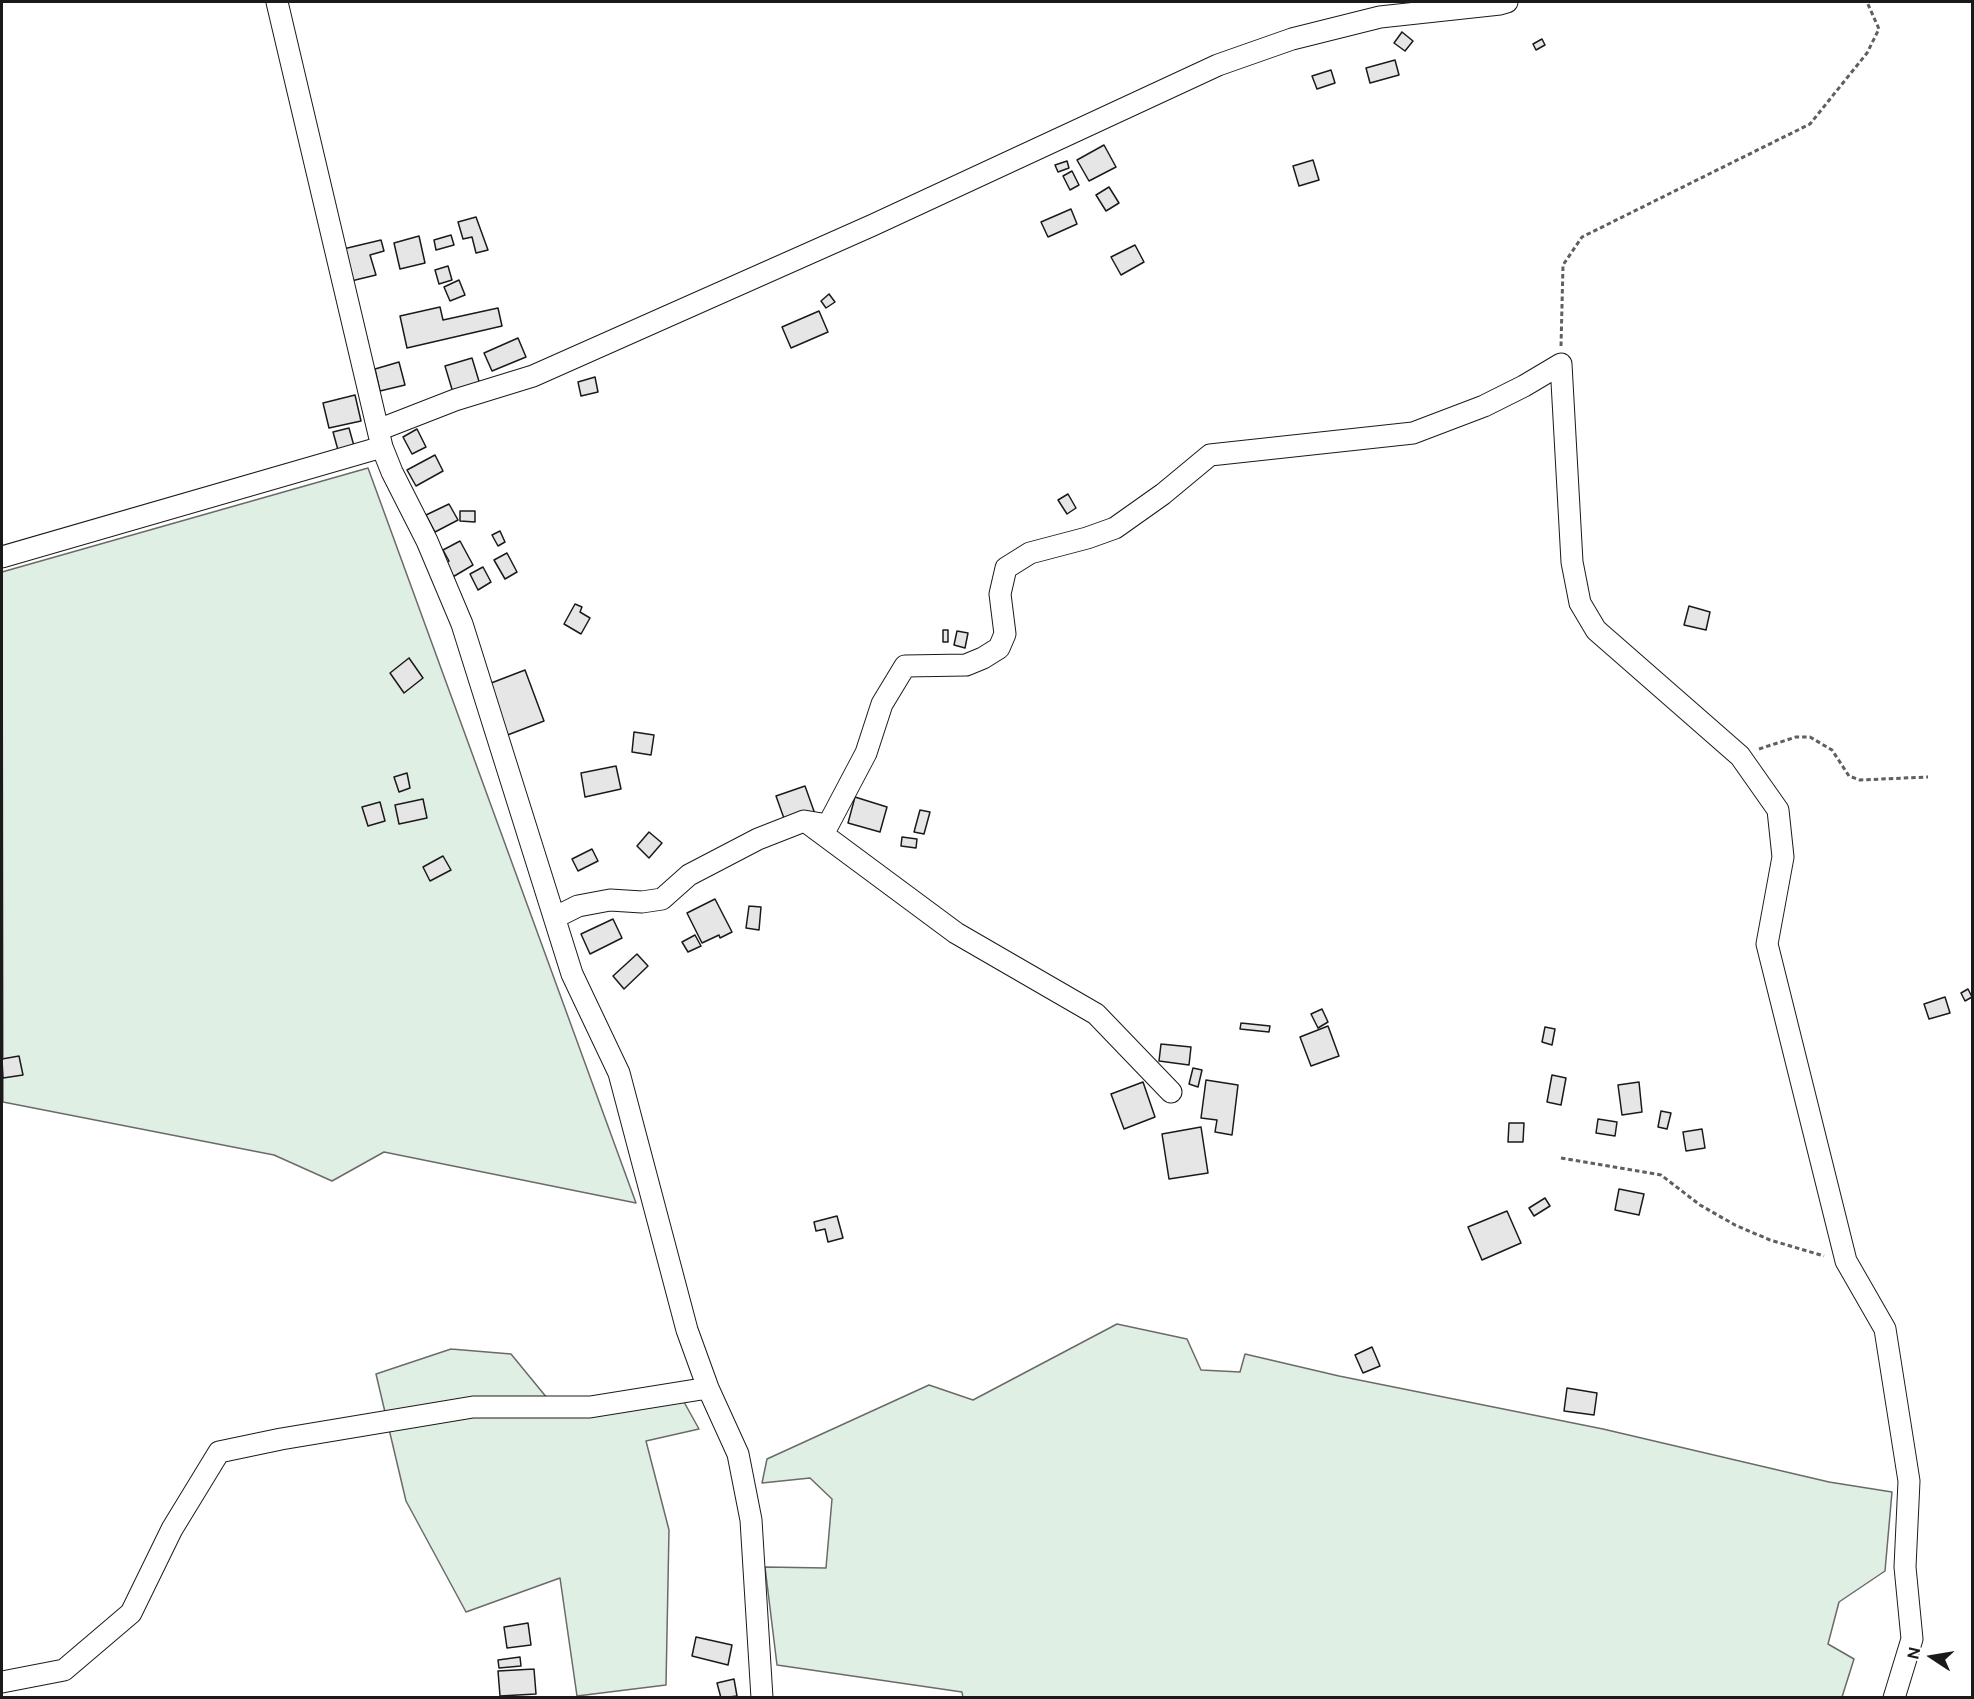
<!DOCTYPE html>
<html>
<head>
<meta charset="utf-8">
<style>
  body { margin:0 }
  #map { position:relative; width:1974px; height:1699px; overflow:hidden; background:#fff; font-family:"DM Sans",sans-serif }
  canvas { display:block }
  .frame { position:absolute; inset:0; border:3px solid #1a1a1a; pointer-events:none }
  .north { position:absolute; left:1902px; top:1627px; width:60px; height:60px; -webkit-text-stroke:4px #fff; paint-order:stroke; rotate:282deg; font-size:16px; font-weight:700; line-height:24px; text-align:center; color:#1a1a1a }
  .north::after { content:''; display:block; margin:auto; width:21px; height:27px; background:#1a1a1a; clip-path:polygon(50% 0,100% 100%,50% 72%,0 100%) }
</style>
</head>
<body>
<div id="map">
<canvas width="1974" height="1699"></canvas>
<div class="frame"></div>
<div class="north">N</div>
</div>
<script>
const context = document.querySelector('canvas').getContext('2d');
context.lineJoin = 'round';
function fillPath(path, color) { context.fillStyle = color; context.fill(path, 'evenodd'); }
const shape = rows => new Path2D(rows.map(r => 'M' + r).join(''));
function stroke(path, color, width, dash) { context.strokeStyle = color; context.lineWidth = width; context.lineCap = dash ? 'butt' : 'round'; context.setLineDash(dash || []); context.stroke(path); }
const green = shape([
  [368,468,636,1203,384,1152,332,1181,274,1155,3,1102,2,572,368,468],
  [1117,1324,1187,1339,1201,1370,1240,1372,1245,1354,1339,1376,1603,1429,1829,1482,1892,1492,1885,1571,1839,1602,1828,1644,1854,1659,1842,1697,963,1698,962,1692,777,1665,765,1567,826,1568,832,1499,810,1478,762,1483,767,1459,929,1385,973,1400,1117,1324],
  [451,1349,511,1354,561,1415,684,1402,699,1429,646,1441,669,1530,666,1685,577,1696,560,1578,466,1612,406,1501,376,1374,451,1349]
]);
const building = shape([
  [1402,32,1413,41,1405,51,1394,43,1402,32],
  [1542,39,1545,45,1536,50,1533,44,1542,39],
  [1395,60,1399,75,1370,83,1366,68,1395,60],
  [1331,70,1335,83,1317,89,1312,76,1331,70],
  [1104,145,1116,167,1089,181,1077,160,1104,145],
  [1313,160,1319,180,1299,186,1293,166,1313,160],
  [1067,161,1069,168,1058,172,1055,165,1067,161],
  [1072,171,1079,185,1070,190,1063,176,1072,171],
  [1109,187,1119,203,1106,211,1096,195,1109,187],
  [1071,209,1077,224,1048,237,1041,222,1071,209],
  [476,217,488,250,476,253,472,237,463,239,458,222,476,217],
  [451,235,454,245,436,250,434,240,451,235],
  [419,236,425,263,400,269,394,243,419,236],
  [381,240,384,251,370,255,376,275,347,282,339,250,381,240],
  [1135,245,1144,262,1121,275,1111,257,1135,245],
  [448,266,452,280,439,284,435,270,448,266],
  [459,280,465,295,450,301,444,287,459,280],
  [829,294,835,302,826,308,821,301,829,294],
  [440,307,443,320,498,308,502,326,407,348,400,316,440,307],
  [819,311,828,332,791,348,782,327,819,311],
  [518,338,526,357,492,371,484,353,518,338],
  [472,358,481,388,454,396,445,366,472,358],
  [399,362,405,385,380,391,375,369,399,362],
  [595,377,598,392,581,396,578,382,595,377],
  [355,395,361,421,329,428,323,403,355,395],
  [349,428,354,446,338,450,333,432,349,428],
  [417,429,426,447,412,454,403,437,417,429],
  [435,455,443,471,416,486,407,470,435,455],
  [1068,494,1076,508,1067,514,1058,500,1068,494],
  [449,504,458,520,435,532,426,515,449,504],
  [460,511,475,511,475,522,460,521,460,511],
  [500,531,505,542,498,546,492,535,500,531],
  [460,541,473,565,451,578,443,564,449,561,443,550,460,541],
  [507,553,517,572,505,579,494,560,507,553],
  [483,567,491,582,478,590,470,574,483,567],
  [575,604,582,607,580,612,590,618,581,634,564,624,575,604],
  [1689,606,1710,612,1706,630,1684,625,1689,606],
  [943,630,948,630,948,642,943,642,943,630],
  [957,631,968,633,965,648,954,645,957,631],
  [409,658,423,678,404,693,390,673,409,658],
  [525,670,544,721,505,736,486,685,525,670],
  [634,732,654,735,651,755,632,752,634,732],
  [616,766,621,789,585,797,581,773,616,766],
  [407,773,410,788,399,792,394,777,407,773],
  [805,786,815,814,786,824,776,796,805,786],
  [855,797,887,807,880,832,848,823,855,797],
  [423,799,427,818,399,824,395,805,423,799],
  [380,802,385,821,368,826,362,807,380,802],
  [920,810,930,812,924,834,914,832,920,810],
  [649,832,662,843,649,858,637,846,649,832],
  [902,837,917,839,916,848,901,846,902,837],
  [592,849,598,861,578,871,572,859,592,849],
  [443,856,451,870,430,881,423,867,443,856],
  [715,899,732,932,720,938,719,935,702,943,687,913,715,899],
  [749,906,761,907,759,930,746,928,749,906],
  [613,919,622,938,590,954,581,934,613,919],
  [695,935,701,946,688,952,682,942,695,935],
  [637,954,648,966,624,989,613,976,637,954],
  [1968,989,1972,997,1965,1001,1961,993,1968,989],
  [1945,997,1950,1013,1929,1019,1924,1004,1945,997],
  [1322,1009,1328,1022,1318,1028,1311,1014,1322,1009],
  [1241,1023,1270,1026,1269,1032,1240,1029,1241,1023],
  [1328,1026,1339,1056,1311,1066,1300,1037,1328,1026],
  [1545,1027,1555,1029,1552,1045,1542,1042,1545,1027],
  [1161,1044,1191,1047,1189,1065,1159,1061,1161,1044],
  [19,1056,23,1075,3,1078,2,1059,19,1056],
  [1193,1068,1202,1070,1198,1087,1189,1084,1193,1068],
  [1552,1075,1566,1078,1561,1105,1547,1102,1552,1075],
  [1206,1080,1238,1085,1232,1135,1215,1132,1217,1120,1201,1118,1206,1080],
  [1143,1082,1155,1117,1124,1129,1111,1094,1143,1082],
  [1639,1082,1642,1112,1622,1115,1618,1085,1639,1082],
  [1661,1111,1671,1113,1667,1129,1658,1127,1661,1111],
  [1598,1119,1617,1122,1615,1136,1596,1133,1598,1119],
  [1509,1123,1524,1123,1523,1142,1508,1142,1509,1123],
  [1201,1127,1208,1173,1169,1179,1162,1134,1201,1127],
  [1702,1129,1705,1148,1686,1151,1683,1132,1702,1129],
  [1619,1189,1644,1194,1639,1215,1615,1210,1619,1189],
  [1545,1198,1550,1206,1534,1216,1529,1208,1545,1198],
  [1507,1211,1521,1243,1482,1260,1468,1227,1507,1211],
  [837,1216,843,1238,828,1242,825,1229,816,1231,814,1222,837,1216],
  [1372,1347,1380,1366,1363,1373,1355,1355,1372,1347],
  [1567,1388,1597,1393,1594,1415,1564,1411,1567,1388],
  [528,1623,531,1645,507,1648,504,1627,528,1623],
  [696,1637,732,1645,728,1665,692,1656,696,1637],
  [520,1657,521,1666,499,1668,498,1660,520,1657],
  [534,1669,536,1694,500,1696,498,1671,534,1669],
  [734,1679,737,1696,721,1698,717,1683,734,1679]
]);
const path = shape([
  [1561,346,1563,265,1582,237,1810,124,1867,53,1879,29,1867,2],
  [1759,749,1796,737,1810,737,1832,750,1849,776,1860,780,1928,777],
  [1561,1158,1661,1175,1700,1205,1735,1225,1770,1240,1824,1256]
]);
const minor = shape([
  [277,2,382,447,392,472,427,541,462,624,572,974,619,1073,687,1330,708,1388,738,1454,751,1520,762,1698],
  [378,430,455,400,533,376,873,225,1218,65,1292,39,1380,17,1500,4,1507,2],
  [2,557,382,447],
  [809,824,956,933,1096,1014,1171,1092],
  [556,917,578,906,610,900,642,902,662,899,689,875,758,839,804,821,828,825,866,753,882,704,905,666,966,665,983,658,999,648,1005,634,1000,594,1006,568,1030,553,1087,538,1115,528,1163,494,1210,455,1413,433,1484,406,1524,386,1561,364,1572,562,1580,603,1596,630,1740,756,1778,810,1783,857,1767,944,1846,1261,1885,1329,1909,1481,1905,1567,1912,1639,1894,1698],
  [2,1682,64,1670,131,1613,172,1529,219,1452,281,1439,473,1407,590,1407,708,1388]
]);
fillPath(green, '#e0efe3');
stroke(green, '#6a6a6a', 1.5);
fillPath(building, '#e6e6e6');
stroke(building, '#1a1a1a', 1.5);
stroke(minor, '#1a1a1a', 23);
stroke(path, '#5f5f5f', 3, [4.5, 3]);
stroke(minor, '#fff', 21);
</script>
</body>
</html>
